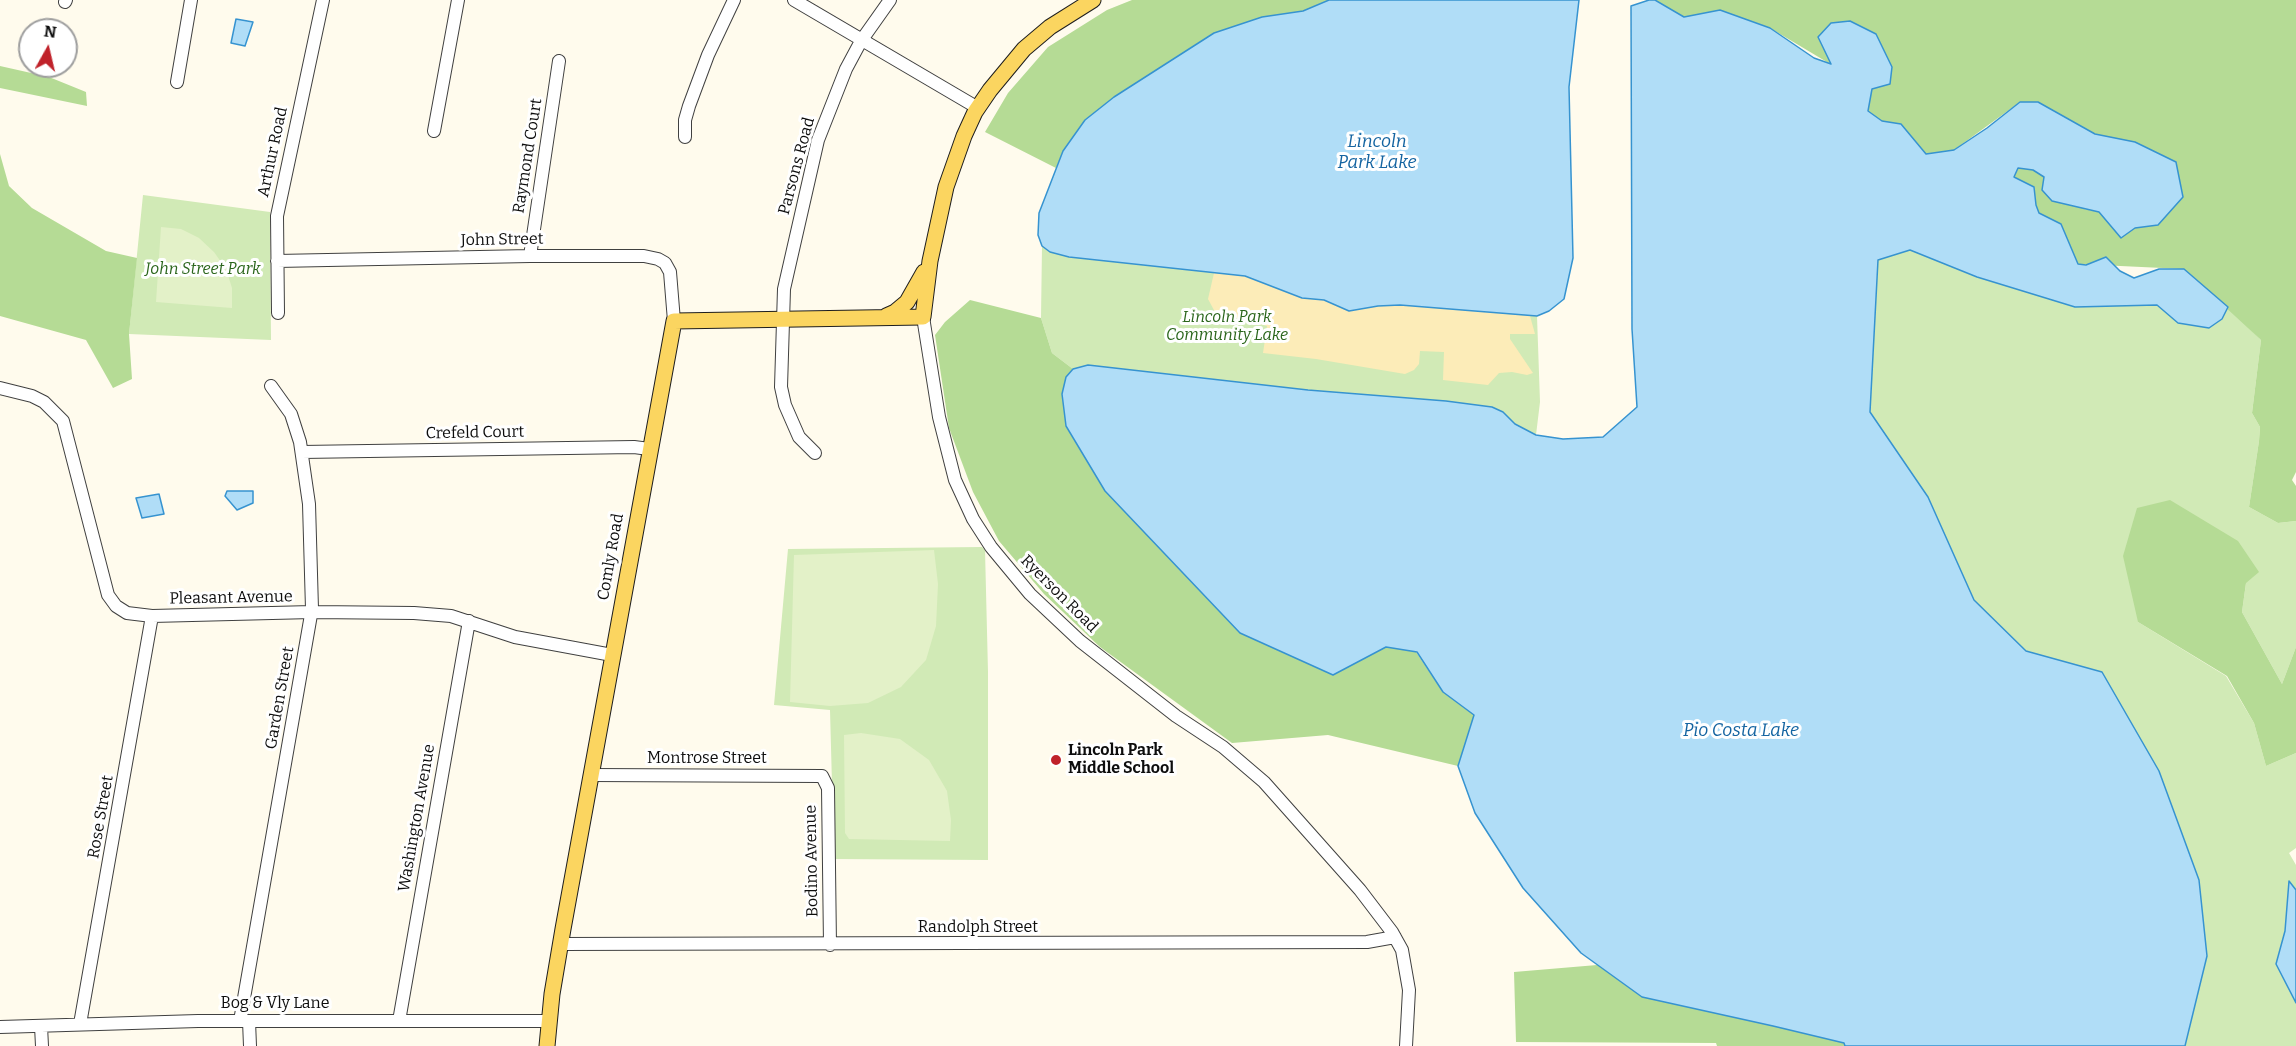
<!DOCTYPE html>
<html>
<head>
<meta charset="utf-8">
<style>
  body { margin:0 }
  #map { position:relative; width:2296px; height:1046px; overflow:hidden; background:#fffbed; font-family:Bitter,serif }
  canvas { display:block }
  .north { position:absolute; left:18px; top:18px; width:60px; height:60px; box-sizing:border-box; background:#fff; border:2px solid #9e9e9e; border-radius:50%; rotate:8deg; font-size:16px; font-weight:700; line-height:24px; text-align:center; color:#0d0d0d }
  .north::after { content:''; display:block; margin:auto; width:21px; height:27px; background:#c0222a; clip-path:polygon(50% 0,100% 100%,50% 72%,0 100%) }
</style>
</head>
<body>
<div id="map">
<canvas width="2296" height="1046"></canvas>
<div class="north">N</div>
</div>
<script>
const c = document.querySelector('canvas').getContext('2d');
c.lineJoin = 'round';
function fillPath(path, color) { c.fillStyle = color; c.fill(path, 'evenodd'); }
const toPath = rows => new Path2D(rows.map(r => 'M' + r).join(''));
function stroke(path, color, width, dash) { c.strokeStyle = color; c.lineWidth = width; c.lineCap = dash ? 'butt' : 'round'; c.setLineDash(dash || []); c.stroke(path); }
function drawText(font, color, halo, rows, align = 'center') {
  c.font = font + ' Bitter,serif'; c.lineWidth = 6; c.setLineDash([]); c.textBaseline = 'middle'; c.strokeStyle = halo; c.fillStyle = color; for (const [text, x, y, turn = 0] of rows) {
    c.save(); c.translate(x, y); c.rotate((+turn || 0) * Math.PI / 180); c.textAlign = isNaN(turn) ? turn : align; if (halo) c.strokeText(text, 0, 0); c.fillText(text, 0, 0); c.restore();
  }
}
const green = toPath([
  [143,195,270,212,271,340,129,334],
  [1042,246,1050,252,1069,257,1245,276,1478,312,1537,316,1540,402,1536,435,1515,424,1503,412,1492,407,1446,401,1308,390,1088,365,1073,369,1052,353,1041,318],
  [1910,250,1977,277,2075,307,2157,305,2178,323,2222,319,2228,307,2261,340,2252,413,2260,427,2259,441,2249,507,2278,523,2296,521,2296,647,2282,684,2242,612,2246,583,2138,622,2226,676,2254,723,2266,766,2296,753,2296,848,2289,853,2296,865,2296,890,2289,882,2285,931,2276,964,2296,1003,2296,1046,2185,1046,2207,956,2199,880,2102,672,2026,651,1974,600,1928,497,1870,412,1878,259],
  [982,547,985,550,988,672,988,860,834,859,830,710,774,705,788,549]
]);
const forest = toPath([
  [1132,0,1329,0,1303,11,1262,17,1214,33,1114,97,1085,120,1063,151,1056,168,985,132,1008,93,1048,47,1107,10],
  [1655,0,2296,0,2296,472,2292,480,2296,486,2296,521,2278,523,2249,507,2259,441,2260,427,2252,413,2261,340,2184,269,2078,264,2061,224,2039,213,2036,205,2034,187,2014,177,2018,168,2033,170,2045,177,2042,190,2084,209,2099,212,2121,238,2135,228,2158,225,2135,142,2095,134,2037,102,2020,102,1954,150,1926,154,1901,125,1882,121,1867,111,1872,89,1770,28,1720,10,1684,17],
  [0,66,49,77,86,92,87,106,0,88],
  [0,154,9,186,32,208,106,251,137,258,129,334,132,379,113,388,86,340,0,316],
  [970,300,1041,318,1052,353,1073,369,1066,377,1066,426,1105,491,1240,633,1333,675,1386,647,1416,652,1443,692,1474,715,1458,766,1328,735,1232,743,1100,647,1044,594,999,541,973,492,949,428,935,335,945,322],
  [2170,500,2238,541,2259,572,2246,583,2242,612,2282,684,2296,647,2296,753,2266,766,2254,723,2227,676,2138,622,2123,556,2137,508],
  [1597,965,1990,1046,1717,1046,1716,1043,1516,1042,1514,972]
]);
const sand = toPath([
  [1214,273,1245,276,1302,297,1324,300,1349,311,1378,306,1400,305,1530,316,1535,334,1510,334,1510,339,1533,373,1527,375,1512,372,1499,373,1488,385,1443,380,1444,352,1420,351,1419,364,1414,370,1405,374,1316,359,1263,353,1267,326,1215,312,1208,299]
]);
const pitch = toPath([
  [161,227,181,229,199,238,214,252,226,269,232,288,232,308,156,302],
  [934,550,938,584,936,626,926,660,901,687,868,703,830,706,790,702,794,555],
  [861,733,900,739,929,760,947,791,951,820,950,841,849,839,845,833,844,735]
]);
const water = toPath([
  [1329,0,1579,0,1569,87,1573,258,1564,299,1549,311,1537,316,1400,305,1378,306,1349,311,1324,300,1302,298,1245,276,1069,257,1050,252,1042,246,1038,235,1039,213,1063,151,1085,120,1114,97,1214,33,1262,17,1303,11,1329,0],
  [1649,0,1655,0,1684,17,1720,10,1770,28,1814,58,1831,64,1818,37,1831,23,1850,21,1876,34,1892,67,1890,84,1872,89,1868,111,1882,121,1901,124,1926,154,1954,150,1987,128,2020,102,2038,102,2095,134,2135,142,2176,162,2183,197,2158,225,2135,228,2121,238,2099,212,2052,201,2042,190,2044,177,2033,170,2018,168,2014,177,2034,187,2036,205,2039,213,2061,224,2078,264,2086,265,2106,257,2120,271,2134,278,2159,269,2184,269,2228,307,2222,319,2209,328,2178,323,2157,305,2075,307,1977,277,1910,250,1878,260,1870,412,1928,497,1974,600,2026,651,2102,672,2159,771,2199,880,2207,956,2185,1046,1845,1046,1844,1043,1773,1026,1642,997,1581,953,1523,888,1475,813,1458,766,1474,715,1443,692,1417,652,1386,647,1333,675,1240,633,1105,491,1066,426,1062,394,1066,377,1073,369,1088,365,1308,390,1446,401,1492,407,1503,412,1515,424,1536,435,1563,439,1603,437,1637,407,1632,329,1631,6,1649,0],
  [236,19,253,22,245,46,231,43,236,19],
  [227,491,253,491,253,503,237,510,225,496,227,491],
  [159,494,164,514,142,518,136,498,159,494],
  [2289,881,2296,890,2296,1003,2276,964,2285,931,2289,881]
]);
const minor = toPath([
  [794,0,978,108],
  [65,2,66,0],
  [177,82,191,0],
  [434,131,458,0],
  [685,137,685,120,689,106,708,55,734,0],
  [530,256,559,61],
  [277,261,530,256,644,256,658,259,665,263,670,272,674,321],
  [278,313,277,216,323,0],
  [923,317,939,417,955,480,973,519,991,547,1030,594,1080,641,1176,716,1223,747,1264,782,1360,890,1392,932,1402,950,1409,990,1406,1046],
  [0,388,32,396,44,402,63,421,108,595,116,606,127,613,152,616,312,612,414,613,451,616,515,637,612,655],
  [302,452,634,447,649,449],
  [815,453,799,437,785,405,781,387,784,289,818,140,846,69,861,41,890,0],
  [590,775,822,776,828,788,830,945],
  [560,944,1367,942,1395,937],
  [240,1021,312,609,309,504,300,442,291,414,271,386],
  [249,1021,250,1046],
  [399,1021,469,621],
  [80,1024,152,616],
  [41,1026,42,1046],
  [0,1027,198,1021,549,1021]
]);
const major = toPath([
  [886,316,895,312,907,302,924,272],
  [547,1046,552,994,563,929,674,321,923,317,930,261,946,187,964,136,975,112,990,90,1024,49,1050,27,1093,0]
]);
const markers = [
  [1056,760,6,"#c0222a"]
];
const streetNames = [
  ["Arthur Road",273,152,-78],
  ["Raymond Court",528,156,-81],
  ["Parsons Road",797,166,-75],
  ["John Street",502,240,-1],
  ["Crefeld Court",475,433,-1],
  ["Comly Road",611,557,-80],
  ["Ryerson Road",1059,594,45],
  ["Pleasant Avenue",231,598,-1],
  ["Garden Street",280,698,-80],
  ["Montrose Street",707,759],
  ["Rose Street",101,817,-80],
  ["Washington Avenue",417,818,-80],
  ["Bodino Avenue",812,861,-91],
  ["Randolph Street",978,928],
  ["Bog & Vly Lane",275,1004]
];
const parkNames = [
  ["John Street Park",203,270],
  ["Lincoln Park",1227,318],
  ["Community Lake",1227,336]
];
const poiNames = [
  ["Lincoln Park",1068,751],
  ["Middle School",1068,769]
];
const waterNames = [
  ["Lincoln",1377,142],
  ["Park Lake",1377,163],
  ["Pio Costa Lake",1741,731]
];
fillPath(green, '#d1eab6');
fillPath(forest, '#b5db95');
fillPath(sand, '#fcecb8');
fillPath(pitch, '#e3f1c8');
fillPath(water, '#b0ddf7');
stroke(water, '#3693d0', 1.5);
stroke(minor, '#404040', 14);
stroke(major, '#1e1e1e', 17);
stroke(minor, '#fff', 12);
stroke(major, '#fbd560', 15);
for (const [x, y, r, color] of markers) { const dot = new Path2D(); dot.arc(x, y, r, 0, 2 * Math.PI); c.fillStyle = color; c.fill(dot); stroke(dot, '#fff', 2); }
drawText('16px', '#0d0d0d', '#fff', streetNames);
drawText('italic 16px', '#2b661c', '#fff', parkNames);
drawText('bold 16px', '#0d0d0d', '#fff', poiNames, 'left');
drawText('italic 18px', '#1464a1', '#fff', waterNames);
</script>
</body>
</html>
